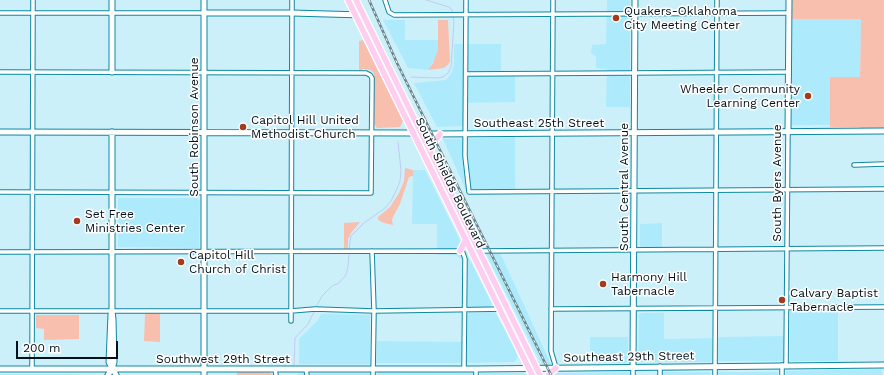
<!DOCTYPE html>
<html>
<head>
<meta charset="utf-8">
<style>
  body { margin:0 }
  #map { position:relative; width:884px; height:375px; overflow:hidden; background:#ccf0fa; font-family:"Work Sans",sans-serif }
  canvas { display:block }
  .scale { position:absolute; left:16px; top:341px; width:102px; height:18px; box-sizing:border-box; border:2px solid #001117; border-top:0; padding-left:5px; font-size:12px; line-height:14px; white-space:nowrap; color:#001117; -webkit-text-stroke:3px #fff; paint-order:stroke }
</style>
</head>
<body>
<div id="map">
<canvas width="884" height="375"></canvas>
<div class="scale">200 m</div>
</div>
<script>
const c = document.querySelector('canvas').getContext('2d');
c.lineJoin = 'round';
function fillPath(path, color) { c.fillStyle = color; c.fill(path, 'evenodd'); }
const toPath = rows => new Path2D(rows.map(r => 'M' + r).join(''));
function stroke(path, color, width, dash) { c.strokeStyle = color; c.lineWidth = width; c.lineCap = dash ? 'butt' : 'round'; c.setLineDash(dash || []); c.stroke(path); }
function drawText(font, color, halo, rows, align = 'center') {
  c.font = font + ' "Work Sans",sans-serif'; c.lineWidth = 3; c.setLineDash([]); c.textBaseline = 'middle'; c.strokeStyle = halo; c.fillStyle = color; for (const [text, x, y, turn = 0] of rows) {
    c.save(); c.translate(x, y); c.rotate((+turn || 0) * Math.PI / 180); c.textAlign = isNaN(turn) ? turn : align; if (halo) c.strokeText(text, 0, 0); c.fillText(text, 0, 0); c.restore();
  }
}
const built = toPath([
  [607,0,630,0,630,107,606,107,607,69,596,68,596,57,591,53,592,45,606,44],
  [861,18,860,77,830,77,830,125,792,125,792,19],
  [383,20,405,20,405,40,438,40,438,50,436,57,428,70,408,68],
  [454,44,501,44,501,76,515,76,515,102,463,103,463,126,437,127,414,83,446,80,451,74,454,65],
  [515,137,515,189,466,190,443,139],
  [413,170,425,170,492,304,490,307,462,307,462,259,455,255,437,255,437,224,412,224],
  [118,198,197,198,200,201,199,248,118,247],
  [662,223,662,247,640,247,640,224],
  [486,254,500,254,502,257,550,362,557,373,632,372,632,375,547,375],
  [790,311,838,311,838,361,790,361],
  [495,312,515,349,517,355,517,359,514,362,466,363,467,313],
  [643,313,664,313,664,339,712,338,712,359,710,362,640,362,638,360,639,314],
  [321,314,370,315,370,364,299,364,299,339,318,320],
  [784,336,784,361,718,361,718,337],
  [590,337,628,337,628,361,626,363,590,362],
  [377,341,461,342,461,363,376,363],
  [882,369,882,375,786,375,786,371],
  [379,372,474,373,474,375,376,375],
  [662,372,710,372,710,375,662,375],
  [718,372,778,372,778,375,718,375],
  [298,373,370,373,370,375,298,375],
  [480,373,524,373,525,375,480,375],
  [0,374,64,374,104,375,0,375]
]);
const green = toPath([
  [792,0,884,0,884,129,862,129,859,127,830,127,830,77,860,77,861,19,792,19],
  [438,20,448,20,450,61,448,65,444,68,428,70,433,63,438,50],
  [363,40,403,121,400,127,377,128,374,124,374,75,373,72,370,70,363,69,359,71,359,41],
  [405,168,413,170,413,176,409,177,400,204,394,215,392,220,393,225,384,223,378,220,378,217,390,207,399,193,404,181],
  [360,222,351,233,348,239,348,249,344,249,344,223],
  [145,313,160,313,160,342,144,341],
  [36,315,79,315,79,339,44,340,44,329,36,328],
  [237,372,269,372,273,375,237,375]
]);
const stream = toPath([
  [411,77,437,78,443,77,448,73,451,67,454,21,452,10,449,7,426,0],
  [316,307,322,296,332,286,339,283,346,275,348,266,350,241,351,236,364,223,385,208,391,201,397,189,400,181,401,170,398,142],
  [294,366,295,338,308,324,315,310]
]);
const street = toPath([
  [385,0,389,12,394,15,789,13],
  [466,0,465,156,469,192,884,189],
  [553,0,551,351,556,368],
  [0,13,204,13],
  [0,72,366,73,370,75,372,78,372,86,371,193,0,192],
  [466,74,788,72],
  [854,165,884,164],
  [372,251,374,311,373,375],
  [479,251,884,248],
  [0,252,460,251,463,253,465,259,464,369],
  [551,309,884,307],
  [0,311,291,311,315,309,374,311,507,309],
  [291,321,292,0],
  [782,365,782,375],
  [786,365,788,131],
  [633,366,633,375],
  [32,369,33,0],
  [275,369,276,375],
  [306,369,307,375],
  [476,375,476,369],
  [660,375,660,366],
  [715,375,717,0]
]);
const secondary = toPath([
  [112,0,112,72],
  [204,13,292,13,363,15],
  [788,131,789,0],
  [0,132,413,133,432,134,884,131],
  [111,314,109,362,116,375],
  [633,366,635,0],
  [0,369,476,369,884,365],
  [108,375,112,369,114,362,113,319,112,311,112,132],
  [204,375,204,0]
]);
const primary = toPath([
  [348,0,532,375],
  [356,0,540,375],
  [430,152,434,143,440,134],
  [460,251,466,239],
  [548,375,556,368]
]);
const rail = toPath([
  [369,0,397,63,551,375]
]);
const markers = [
  [616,18,4,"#a33b1c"],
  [808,96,4,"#a33b1c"],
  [243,127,4,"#a33b1c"],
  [77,221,4,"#a33b1c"],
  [181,262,4,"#a33b1c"],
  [603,284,4,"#a33b1c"],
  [782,300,4,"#a33b1c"]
];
const poiNames = [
  ["Quakers-Oklahoma",624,11],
  ["City Meeting Center",624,25],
  ["Wheeler Community",800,89,"right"],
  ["Learning Center",800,103,"right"],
  ["Capitol Hill United",251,120],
  ["Methodist Church",251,134],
  ["Set Free",85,214],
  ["Ministries Center",85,228],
  ["Capitol Hill",189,255],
  ["Church of Christ",189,269],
  ["Harmony Hill",611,277],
  ["Tabernacle",611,291],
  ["Calvary Baptist",790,293],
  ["Tabernacle",790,307]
];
const streetNames = [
  ["Southeast 25th Street",539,123],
  ["South Robinson Avenue",194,127,-90],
  ["South Shields Boulevard",450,183,64],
  ["South Byers Avenue",777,183,-90],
  ["South Central Avenue",624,187,-90],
  ["Southeast 29th Street",629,357,-1],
  ["Southwest 29th Street",223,359]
];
fillPath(built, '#adebfc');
fillPath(green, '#f8bfaf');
stroke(stream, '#c2caf3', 1);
stroke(street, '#0e88a0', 5.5);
stroke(secondary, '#0e88a0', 7);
stroke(primary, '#fff', 8);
stroke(street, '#fff', 3.5);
stroke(secondary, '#fff', 5);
stroke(primary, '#fecef1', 5.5);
stroke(rail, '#68838b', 2.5);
stroke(rail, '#fff', 1, [3]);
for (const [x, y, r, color] of markers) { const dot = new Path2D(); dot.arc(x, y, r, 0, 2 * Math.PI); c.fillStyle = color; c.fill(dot); stroke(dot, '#fff', 1.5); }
drawText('12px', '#001117', '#fff', poiNames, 'left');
drawText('12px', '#001117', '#fff', streetNames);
</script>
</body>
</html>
